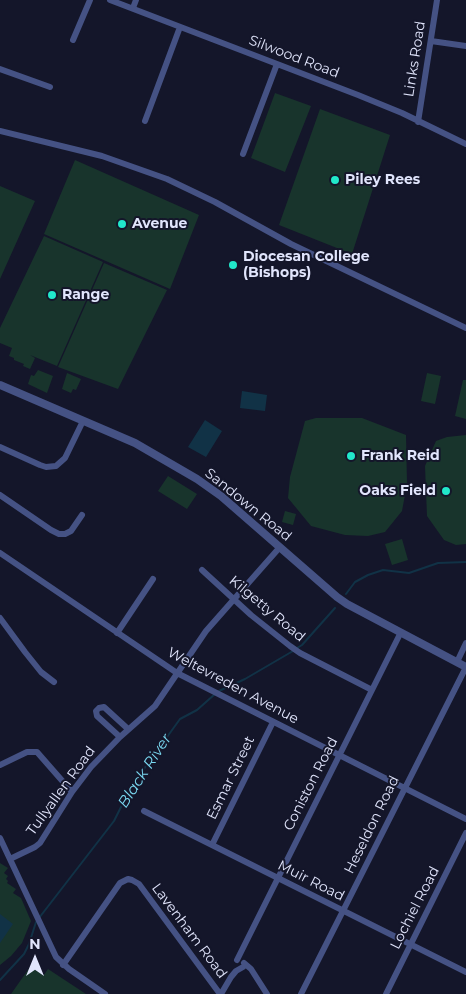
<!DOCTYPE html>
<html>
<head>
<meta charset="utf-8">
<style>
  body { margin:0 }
  #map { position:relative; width:466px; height:994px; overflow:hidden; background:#14162a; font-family:Montserrat,sans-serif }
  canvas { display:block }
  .north { position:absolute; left:10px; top:934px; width:50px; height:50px; -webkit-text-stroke:4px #14162a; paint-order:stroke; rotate:0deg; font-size:14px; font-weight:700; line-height:20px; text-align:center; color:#e1e5fc }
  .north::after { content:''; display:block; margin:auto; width:18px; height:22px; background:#e1e5fc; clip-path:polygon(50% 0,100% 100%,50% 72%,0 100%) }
</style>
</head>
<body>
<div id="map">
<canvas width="466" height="994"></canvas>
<div class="north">N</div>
</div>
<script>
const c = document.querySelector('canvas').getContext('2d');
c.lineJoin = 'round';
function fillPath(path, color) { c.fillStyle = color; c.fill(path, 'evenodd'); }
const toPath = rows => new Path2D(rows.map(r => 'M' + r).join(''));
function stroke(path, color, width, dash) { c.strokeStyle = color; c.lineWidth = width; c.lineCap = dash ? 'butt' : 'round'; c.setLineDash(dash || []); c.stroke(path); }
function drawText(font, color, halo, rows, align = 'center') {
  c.font = font + ' Montserrat,sans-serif'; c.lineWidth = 4; c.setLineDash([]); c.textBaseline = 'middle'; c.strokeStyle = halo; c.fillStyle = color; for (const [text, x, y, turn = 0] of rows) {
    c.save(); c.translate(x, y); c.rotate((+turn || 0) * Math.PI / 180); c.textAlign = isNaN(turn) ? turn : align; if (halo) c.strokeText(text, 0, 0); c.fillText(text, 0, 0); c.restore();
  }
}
const green = toPath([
  [275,93,311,106,285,172,251,158],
  [320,109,390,135,352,254,279,225],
  [75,160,199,215,170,289,44,234],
  [0,186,35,201,0,279],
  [44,236,103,262,57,366,30,355,35,358,30,369,23,366,24,364,14,360,14,358,9,356,12,348,0,343,0,328],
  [104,263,167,290,118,389,58,367],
  [38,370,53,376,47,393,28,384,31,375,34,376],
  [67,373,81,379,76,390,73,389,71,393,62,389],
  [427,373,441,376,435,404,421,401],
  [463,380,466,380,466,419,455,416],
  [316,418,362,418,406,435,407,484,402,511,385,532,368,536,345,535,311,526,288,498,290,477,305,421],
  [466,435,466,544,456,545,444,540,427,516,425,466,436,441,447,437],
  [168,476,197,494,187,509,158,491],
  [285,511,296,514,293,525,282,522],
  [402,539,408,560,392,565,385,544],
  [0,863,8,868,4,873,8,876,6,879,8,881,7,883,16,889,13,893,21,898,31,921,22,943,11,956,0,965],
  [30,967,44,975,48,969,86,994,11,994]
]);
const water = toPath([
  [242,391,267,395,265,411,240,408],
  [205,420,222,431,206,457,188,447],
  [0,914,13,924,0,943]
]);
const stream = toPath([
  [346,594,355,582,368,575,383,570,409,573,438,563,466,562],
  [297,648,302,645,335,608],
  [219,691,245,679,293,651],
  [39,918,114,821,131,787,180,719,197,710,215,694],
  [0,980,24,954,29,944,36,922]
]);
const minor = toPath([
  [110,0,358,95,402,113,466,144],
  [133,8,136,0],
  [73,40,90,0],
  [431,41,466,46],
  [0,69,50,87],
  [145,121,180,27],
  [418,122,437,0],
  [0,131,102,156,167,179,215,202,291,244,466,328],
  [243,154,277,64],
  [0,447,40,465,46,467,56,466,65,458,83,421],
  [0,495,51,530,59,534,65,534,71,531,82,515],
  [0,553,177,673,466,819],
  [202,570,251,615,290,646,300,653,372,690],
  [0,618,25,652,41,672,54,682],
  [117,633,153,579],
  [457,662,466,643],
  [120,737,97,716,96,711,99,708,104,707,128,729],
  [0,765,27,752,37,752,72,792],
  [144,811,466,972],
  [0,838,56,957,69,969,105,994],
  [212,845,273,722],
  [10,859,35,847,40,843,72,792,91,767,120,737,155,706,206,631,280,547],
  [237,960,401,632],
  [244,963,251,969,267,994],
  [63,965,120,883,128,879,132,880,139,884,220,994],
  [221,994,231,977,236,971,243,967],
  [301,994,466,667],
  [386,994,466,833]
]);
const tertiary = toPath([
  [0,385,135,443,197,479,221,496,337,597,347,604,466,667]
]);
const markers = [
  [335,180,5,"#21e8ca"],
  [122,224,5,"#21e8ca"],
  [233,265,5,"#21e8ca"],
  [52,295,5,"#21e8ca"],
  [351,456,5,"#21e8ca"],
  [446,491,5,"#21e8ca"]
];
const streetNames = [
  ["Silwood Road",294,57,21],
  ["Links Road",415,59,-81],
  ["Sandown Road",248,505,39],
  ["Kilgetty Road",267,609,40],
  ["Weltevreden Avenue",233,686,28],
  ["Esmar Street",231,778,-64],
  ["Coniston Road",311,784,-63],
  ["Tullyallen Road",61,791,-54],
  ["Heseldon Road",372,825,-64],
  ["Muir Road",311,881,27],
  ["Lochiel Road",415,908,-63],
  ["Lavenham Road",189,931,53]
];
const poiNames = [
  ["Piley Rees",345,180],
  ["Avenue",132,224],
  ["Diocesan College",243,257],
  ["(Bishops)",243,273],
  ["Range",62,295],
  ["Frank Reid",361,456],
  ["Oaks Field",436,491,"right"]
];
const waterNames = [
  ["Black River",145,771,-57]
];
fillPath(green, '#18342c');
fillPath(water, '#113246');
stroke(stream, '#113246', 2);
stroke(minor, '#455284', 6);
stroke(tertiary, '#455284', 8);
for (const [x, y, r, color] of markers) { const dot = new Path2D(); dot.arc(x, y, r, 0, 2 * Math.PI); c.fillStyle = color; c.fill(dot); stroke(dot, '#14162a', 2); }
drawText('14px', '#e1e5fc', '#14162a', streetNames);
drawText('bold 14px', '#e1e5fc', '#14162a', poiNames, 'left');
drawText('italic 15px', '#7ad8f1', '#14162a', waterNames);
</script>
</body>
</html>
